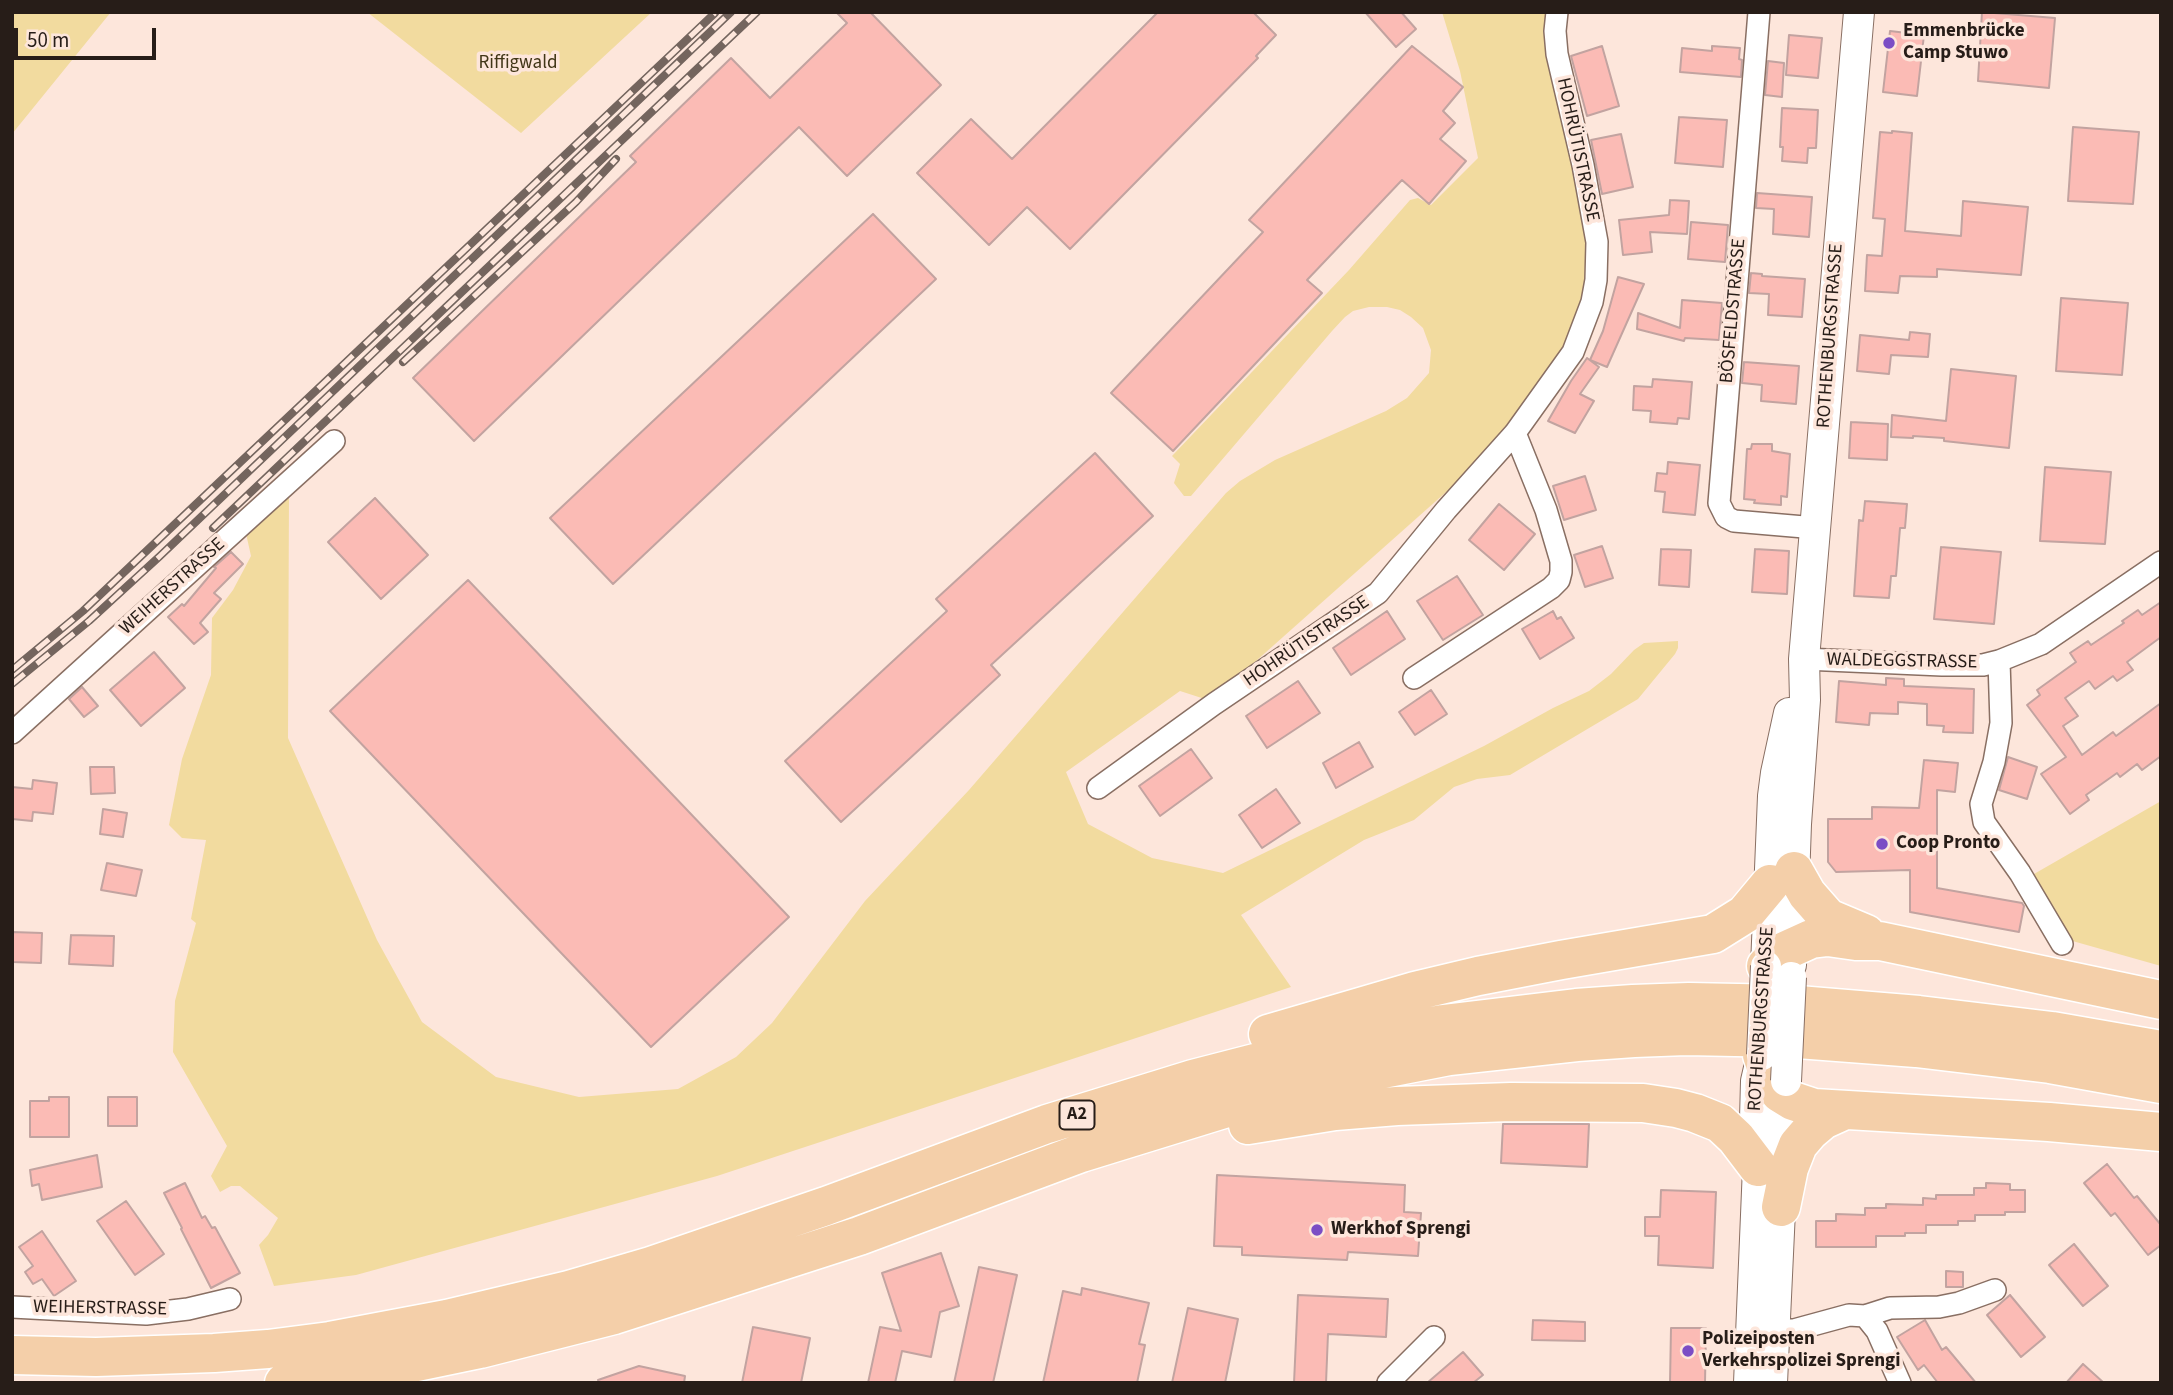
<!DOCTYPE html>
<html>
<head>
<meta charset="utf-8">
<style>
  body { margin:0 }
  #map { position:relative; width:2173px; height:1395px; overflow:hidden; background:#fde6db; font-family:"Source Sans 3",sans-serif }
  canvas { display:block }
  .frame { position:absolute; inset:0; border:14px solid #271d18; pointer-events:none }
  .scale { position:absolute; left:14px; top:28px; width:142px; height:32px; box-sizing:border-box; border:4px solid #271d18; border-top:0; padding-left:9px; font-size:21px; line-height:24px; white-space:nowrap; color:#271d18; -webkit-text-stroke:5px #fde6db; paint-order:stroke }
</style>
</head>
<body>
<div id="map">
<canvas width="2173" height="1395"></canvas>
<div class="frame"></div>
<div class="scale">50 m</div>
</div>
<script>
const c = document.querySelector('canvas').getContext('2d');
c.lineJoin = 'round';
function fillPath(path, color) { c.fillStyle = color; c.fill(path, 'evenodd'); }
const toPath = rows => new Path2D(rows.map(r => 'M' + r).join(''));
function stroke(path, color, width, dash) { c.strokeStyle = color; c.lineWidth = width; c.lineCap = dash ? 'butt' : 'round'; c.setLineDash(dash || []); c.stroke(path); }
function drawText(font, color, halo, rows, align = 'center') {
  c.font = font + ' "Source Sans 3",sans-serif'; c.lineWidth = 7; c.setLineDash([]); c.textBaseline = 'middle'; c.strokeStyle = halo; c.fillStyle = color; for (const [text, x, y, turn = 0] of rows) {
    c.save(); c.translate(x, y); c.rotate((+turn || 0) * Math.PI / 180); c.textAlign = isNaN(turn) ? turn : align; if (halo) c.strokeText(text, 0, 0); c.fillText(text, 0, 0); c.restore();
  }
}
const green = toPath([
  [12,12,111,12,12,134],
  [367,12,652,12,521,133],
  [1442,12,1550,12,1590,255,1583,308,1567,344,1499,445,1211,701,1180,691,1066,772,1088,824,1152,858,1223,873,1484,746,1553,708,1589,691,1611,674,1634,650,1644,643,1678,641,1678,648,1675,654,1638,699,1510,775,1477,779,1454,787,1414,820,1364,840,1241,915,1291,987,717,1176,356,1275,274,1286,259,1245,268,1235,278,1218,240,1186,231,1186,220,1192,211,1176,227,1146,173,1052,175,1001,196,923,191,919,206,840,182,838,169,825,182,759,211,675,212,618,233,590,251,556,245,529,289,492,288,738,377,940,422,1022,496,1077,579,1097,678,1089,736,1057,772,1023,865,901,969,790,1226,493,1240,481,1275,460,1386,411,1407,398,1429,373,1431,350,1423,328,1411,317,1400,310,1387,307,1369,307,1353,311,1345,317,1332,331,1191,496,1184,496,1174,483,1180,464,1172,456,1349,270,1410,200,1418,198,1431,205,1478,158,1460,71],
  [2161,801,2161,966,2069,940,2034,874]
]);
const building = toPath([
  [836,12,870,12,941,85,847,176,799,127,474,441,413,378,636,162,630,156,731,58,770,98,847,23,836,12],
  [1158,12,1253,12,1276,35,1256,56,1258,58,1070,249,1027,207,989,245,917,173,971,119,1012,159,1158,12],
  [1365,12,1401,12,1416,29,1396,47,1365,12],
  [1982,12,2055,18,2049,88,1978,81,1982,12],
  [1890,31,1924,35,1917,96,1883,92,1890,31],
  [1789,35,1822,38,1818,78,1786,75,1789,35],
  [1412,46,1463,87,1443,111,1455,123,1440,139,1466,161,1429,204,1402,180,1307,280,1322,293,1173,451,1111,393,1263,232,1249,220,1412,46],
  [1602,46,1619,106,1587,116,1571,56,1602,46],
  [1712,46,1740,48,1739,59,1742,60,1741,77,1680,72,1682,48,1712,51,1712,46],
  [1768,61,1784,63,1782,97,1765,95,1768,61],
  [1782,108,1818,110,1816,148,1808,148,1807,163,1782,161,1783,147,1780,147,1782,108],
  [1679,117,1727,120,1723,167,1675,163,1679,117],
  [2073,127,2139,132,2133,204,2068,201,2073,127],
  [1892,131,1912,133,1905,231,1961,236,1963,201,2028,207,2021,275,1937,269,1937,277,1900,276,1898,293,1865,291,1867,255,1882,256,1885,219,1873,218,1880,132,1892,133,1892,131],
  [1621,134,1633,187,1602,194,1591,140,1621,134],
  [1757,193,1812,197,1809,237,1773,234,1774,209,1756,208,1757,193],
  [1670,200,1689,201,1687,234,1650,232,1652,252,1623,255,1619,220,1669,215,1670,200],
  [873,214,936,279,613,584,550,518,873,214],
  [1691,222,1728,225,1725,262,1688,259,1691,222],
  [1751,273,1762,274,1762,276,1805,279,1802,317,1768,315,1769,294,1749,293,1751,273],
  [1618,277,1644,284,1607,367,1590,360,1603,331,1618,277],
  [2061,298,2128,303,2122,375,2056,371,2061,298],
  [1682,300,1722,303,1719,340,1685,338,1684,341,1637,329,1638,313,1680,328,1682,300],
  [1910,332,1930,334,1928,357,1891,355,1889,374,1857,371,1860,335,1909,340,1910,332],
  [1587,358,1599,367,1580,394,1594,401,1575,433,1548,421,1571,381,1587,358],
  [1744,362,1799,366,1796,404,1761,401,1762,385,1742,383,1744,362],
  [1951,369,2016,376,2009,448,1944,441,1944,438,1913,436,1913,438,1891,437,1892,415,1946,421,1951,369],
  [1653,379,1692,382,1689,419,1678,418,1677,424,1650,422,1651,411,1633,410,1634,386,1652,387,1653,379],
  [1851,422,1888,424,1887,460,1849,458,1851,422],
  [1752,444,1772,444,1772,451,1790,454,1787,497,1781,496,1781,505,1754,503,1755,500,1744,499,1747,449,1751,449,1752,444],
  [1095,453,1153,516,991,665,1000,675,841,822,785,761,947,611,936,599,1095,453],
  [1668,462,1700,465,1695,515,1663,512,1665,492,1655,491,1657,473,1667,474,1668,462],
  [2045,467,2111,472,2105,544,2040,541,2045,467],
  [1585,476,1596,510,1564,520,1553,486,1585,476],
  [375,498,428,555,381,599,328,542,375,498],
  [1865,501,1907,504,1905,528,1900,528,1896,576,1891,576,1889,598,1854,596,1859,520,1863,521,1865,501],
  [1499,504,1535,534,1504,570,1469,540,1499,504],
  [1602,546,1613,578,1585,587,1574,555,1602,546],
  [1941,547,2001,552,1994,624,1934,619,1941,547],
  [1661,549,1691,550,1689,587,1659,585,1661,549],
  [1755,549,1789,551,1787,594,1752,592,1755,549],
  [231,552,243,564,214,593,221,599,200,623,208,632,194,644,168,617,182,604,184,606,216,568,214,567,231,552],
  [1457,576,1483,615,1443,640,1417,601,1457,576],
  [468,580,789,917,651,1047,330,711,468,580],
  [2161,602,2161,637,2127,662,2133,670,2117,681,2113,676,2095,689,2089,681,2065,698,2078,716,2063,726,2082,755,2113,732,2116,736,2161,703,2161,756,2142,770,2137,764,2120,777,2117,773,2086,795,2089,800,2070,814,2041,774,2066,757,2027,705,2040,695,2037,690,2076,662,2070,653,2088,641,2091,645,2124,623,2122,621,2138,610,2142,615,2161,602],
  [1387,611,1405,639,1351,675,1333,648,1387,611],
  [1553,611,1557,619,1561,617,1574,638,1540,659,1522,629,1553,611],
  [154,652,185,688,141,726,110,690,154,652],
  [1886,678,1904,679,1904,686,1974,689,1973,733,1943,732,1944,726,1927,725,1927,704,1898,702,1898,714,1870,713,1869,725,1836,722,1839,681,1886,685,1886,678],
  [1298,681,1320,713,1267,748,1246,716,1298,681],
  [82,687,98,706,84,717,69,699,82,687],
  [1431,690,1447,714,1415,735,1399,712,1431,690],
  [1359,742,1373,767,1336,788,1323,763,1359,742],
  [1191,749,1212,778,1160,816,1139,786,1191,749],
  [2008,757,2037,767,2027,799,1999,790,2008,757],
  [1924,760,1958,763,1955,792,1937,790,1937,888,2022,903,2024,906,2019,932,1910,912,1910,870,1836,872,1828,862,1828,819,1872,819,1872,807,1919,808,1924,760],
  [90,767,114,767,115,793,91,794,90,767],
  [33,780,57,783,53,814,33,812,32,821,12,819,12,787,32,789,33,780],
  [1276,789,1300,823,1262,848,1239,815,1276,789],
  [103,809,127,813,123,837,100,834,103,809],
  [107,863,142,870,136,896,101,890,107,863],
  [12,932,42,933,41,963,12,962,12,932],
  [71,935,114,936,113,966,69,964,71,935],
  [49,1097,69,1097,69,1137,30,1137,30,1101,49,1101,49,1097],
  [108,1097,137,1097,137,1126,108,1126,108,1097],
  [1503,1124,1589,1124,1587,1167,1501,1163,1503,1124],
  [97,1155,102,1187,42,1200,39,1184,32,1186,30,1170,97,1155],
  [2107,1164,2134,1198,2137,1196,2161,1225,2161,1245,2148,1255,2115,1213,2111,1216,2084,1183,2107,1164],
  [1217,1175,1405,1185,1404,1212,1421,1213,1418,1256,1348,1252,1347,1260,1242,1255,1242,1247,1214,1246,1217,1175],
  [185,1183,202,1218,205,1216,212,1228,215,1227,240,1273,211,1288,181,1229,182,1228,164,1193,185,1183],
  [1986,1183,2010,1184,2010,1190,2025,1190,2025,1212,2005,1212,2005,1215,1975,1215,1975,1221,1958,1221,1958,1225,1926,1225,1926,1233,1905,1233,1905,1236,1876,1236,1876,1247,1816,1247,1816,1221,1836,1221,1836,1214,1865,1215,1865,1208,1886,1208,1886,1204,1923,1205,1923,1198,1936,1199,1936,1195,1974,1195,1974,1188,1986,1188,1986,1183],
  [1661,1190,1716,1192,1713,1268,1658,1265,1659,1236,1645,1236,1645,1217,1660,1217,1661,1190],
  [126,1201,164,1254,135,1275,97,1221,126,1201],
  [42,1231,76,1281,54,1296,42,1279,33,1284,25,1272,33,1266,19,1247,42,1231],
  [2074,1244,2108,1286,2083,1306,2049,1265,2074,1244],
  [941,1253,959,1306,940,1312,931,1357,902,1351,895,1383,868,1383,880,1327,901,1331,882,1273,941,1253],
  [979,1267,1017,1275,993,1383,954,1383,979,1267],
  [1946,1271,1963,1272,1963,1287,1946,1287,1946,1271],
  [1082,1288,1149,1303,1139,1344,1145,1345,1137,1383,1043,1383,1063,1291,1081,1295,1082,1288],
  [1298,1295,1388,1299,1386,1337,1328,1334,1326,1383,1294,1383,1298,1295],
  [2010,1295,2045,1337,2021,1357,1987,1315,2010,1295],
  [1188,1308,1238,1319,1225,1383,1172,1383,1188,1308],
  [1533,1320,1585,1322,1585,1341,1532,1340,1533,1320],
  [1925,1320,1942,1350,1946,1347,1976,1383,1938,1383,1924,1365,1918,1370,1897,1337,1925,1320],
  [753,1327,810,1338,801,1383,742,1383,753,1327],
  [1671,1328,1706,1328,1705,1383,1670,1383,1671,1328],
  [1463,1352,1483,1375,1473,1383,1427,1383,1463,1352],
  [2083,1364,2104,1383,2066,1383,2083,1364],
  [639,1366,685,1376,684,1383,599,1383,598,1380,639,1366]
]);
const street = toPath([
  [1759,12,1719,503,1726,517,1734,521,1816,528],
  [1804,659,1942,665,1983,665,1999,661,2041,644,2161,562],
  [1999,661,2001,723,1994,762,1981,804,1984,822,2020,873,2062,944],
  [1414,678,1551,588,1559,580,1561,572,1561,561,1546,510,1515,433],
  [12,733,334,441],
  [1098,788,1214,704,1378,593,1446,510,1515,433,1573,352,1592,302,1596,280,1597,242,1583,165,1557,54,1555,31,1557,12],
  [12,1307,146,1314,188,1309,230,1299],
  [1865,1316,1877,1331,1900,1383],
  [1762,1330,1794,1330,1849,1315,1865,1316,1890,1308,1939,1307,1959,1303,1995,1290],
  [1388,1383,1434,1337]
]);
const secondary = toPath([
  [1791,965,1796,824,1805,700,1804,659,1859,12],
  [1766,966,1773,796,1776,773,1789,713],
  [1749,1383,1758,1167,1755,1119,1756,1081,1762,1055],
  [1772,1383,1786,1081]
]);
const highway = toPath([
  [1794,871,1807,894,1828,918,1866,934],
  [1766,966,1778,954,1811,939,1828,937,1856,941,1880,941,2161,1000],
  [1268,1034,1415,991,1478,976,1561,960,1713,934,1745,914,1770,884],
  [1762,1055,1771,1081,1780,1093,1793,1101,1814,1108,2049,1122,2161,1132],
  [1248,1125,1335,1111,1397,1106,1511,1102,1643,1103,1676,1108,1695,1113,1720,1123,1736,1138,1758,1167],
  [1781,1207,1789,1168,1798,1145,1810,1131,1823,1120,1845,1110],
  [12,1355,96,1357,214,1353,268,1349,330,1341,447,1319,569,1290,651,1266,826,1206,1047,1124,1193,1079,1321,1046,1443,1024,1576,1008,1633,1004,1689,1002,1786,1004,1919,1015,2052,1031,2161,1050],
  [284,1383,369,1372,480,1349,614,1315,859,1236,1081,1153,1230,1107,1312,1085,1362,1073,1449,1056,1577,1042,1634,1038,1686,1036,1785,1038,1916,1048,2050,1064,2161,1084]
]);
const rail = toPath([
  [403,362,576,202,616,159],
  [213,528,757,12],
  [12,670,83,611,715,13],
  [12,684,89,621,160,556,731,12]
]);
const secondaryBridge = toPath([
  [1762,1055,1766,966],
  [1786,1081,1791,977]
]);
const markers = [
  [1889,43,7,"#7b4dc5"],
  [1882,844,7,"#7b4dc5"],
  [1317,1230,7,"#7b4dc5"],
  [1688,1351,7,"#7b4dc5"]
];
const shields = [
  [1077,1115,35]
];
const shieldNames = [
  ["A2",1077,1115]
];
const poiNames = [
  ["Emmenbrücke",1903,32],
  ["Camp Stuwo",1903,54],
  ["Coop Pronto",1896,844],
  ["Werkhof Sprengi",1331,1230],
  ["Polizeiposten",1702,1340],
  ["Verkehrspolizei Sprengi",1702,1362]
];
const parkNames = [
  ["Riffigwald",518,64]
];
const streetNames = [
  ["HOHRÜTISTRASSE",1577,150,78],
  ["BÖSFELDSTRASSE",1734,311,-85],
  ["ROTHENBURGSTRASSE",1831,336,-86],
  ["WEIHERSTRASSE",173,587,-42],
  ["HOHRÜTISTRASSE",1307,642,-34],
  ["WALDEGGSTRASSE",1902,662,1],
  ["ROTHENBURGSTRASSE",1762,1019,-86],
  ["WEIHERSTRASSE",100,1309,1]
];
fillPath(green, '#f2db9f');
fillPath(building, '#fbbbb5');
stroke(building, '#c2a3a0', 2);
stroke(street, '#896f63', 24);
stroke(secondary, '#896f63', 32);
stroke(highway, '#fff', 41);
stroke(street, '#fff', 21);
stroke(secondary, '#fff', 30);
stroke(highway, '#f4cfa9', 38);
stroke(rail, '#74655e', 8);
stroke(rail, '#fde6db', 5, [16]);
stroke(secondaryBridge, '#896f63', 32, []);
stroke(secondaryBridge, '#fff', 30);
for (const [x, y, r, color] of markers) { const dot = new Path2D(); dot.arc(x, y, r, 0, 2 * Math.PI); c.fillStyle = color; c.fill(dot); stroke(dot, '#fde6db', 2.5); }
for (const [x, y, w] of shields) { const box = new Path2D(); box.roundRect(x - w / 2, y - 14.5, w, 29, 5); c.fillStyle = '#fde6db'; c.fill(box); stroke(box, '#271d18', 2); }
drawText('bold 18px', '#271d18', null, shieldNames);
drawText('bold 19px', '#271d18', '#fde6db', poiNames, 'left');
drawText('19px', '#413617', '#fde6db', parkNames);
drawText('19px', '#271d18', '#fde6db', streetNames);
</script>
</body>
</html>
